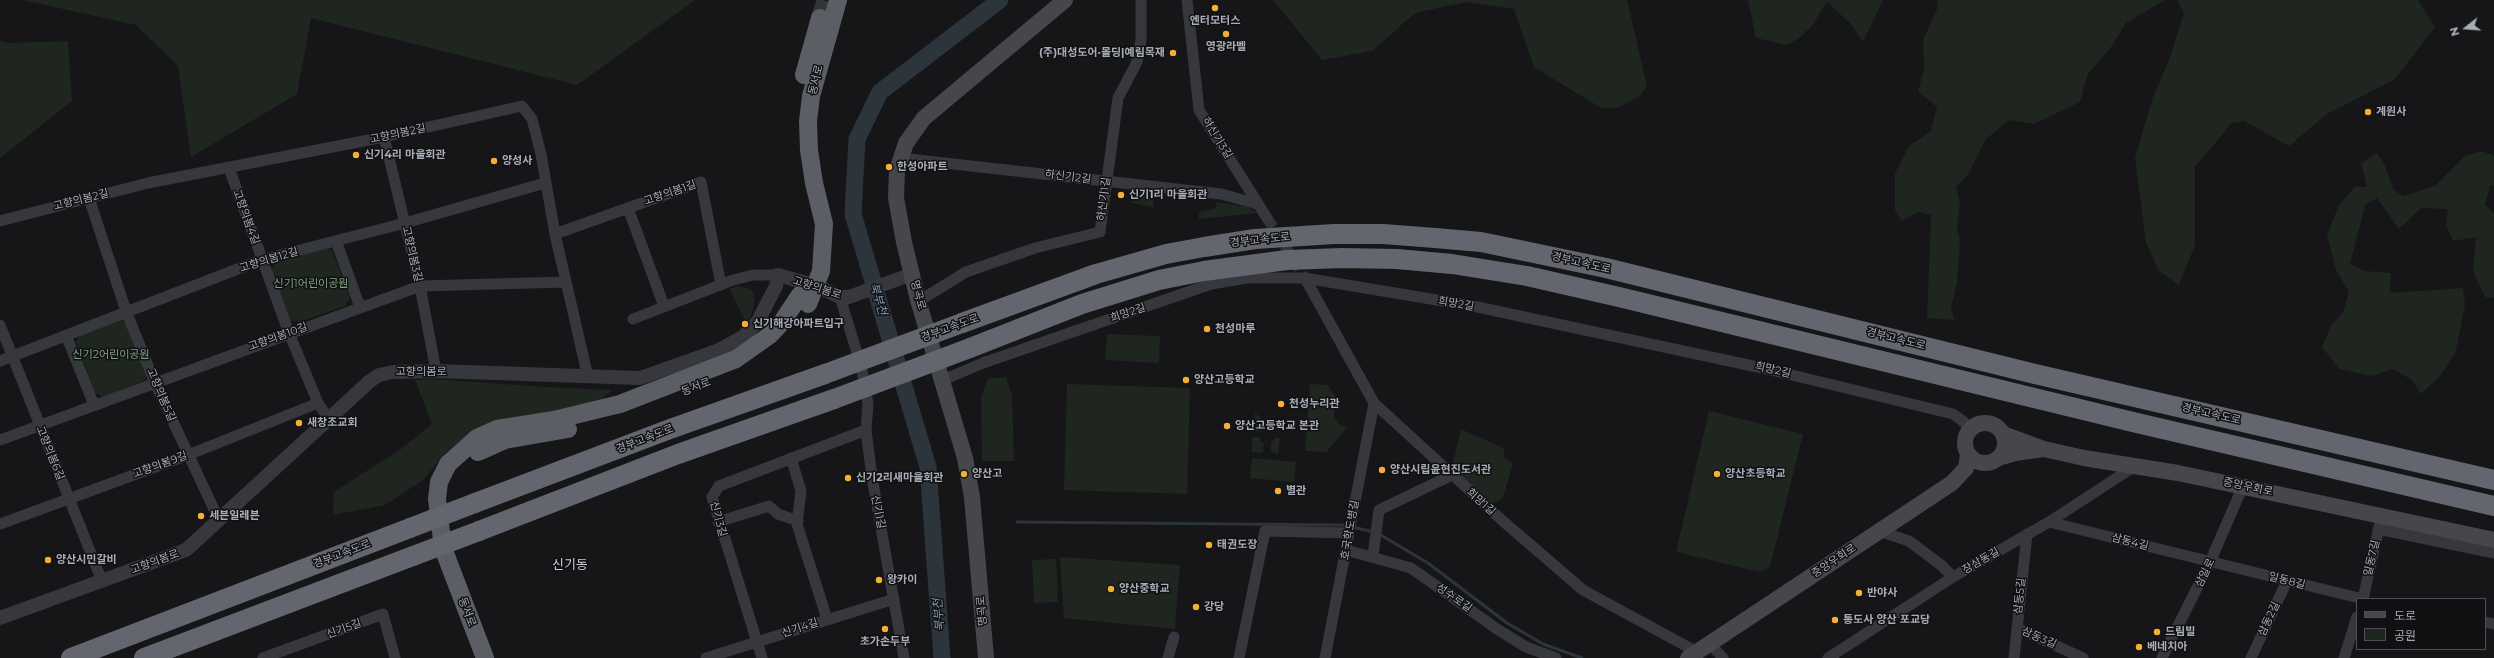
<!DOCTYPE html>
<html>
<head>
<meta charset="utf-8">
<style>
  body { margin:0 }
  #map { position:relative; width:2494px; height:658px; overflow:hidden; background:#161618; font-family:Montserrat,"Noto Sans KR",sans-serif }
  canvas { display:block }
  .legend { position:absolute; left:2356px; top:598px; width:130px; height:52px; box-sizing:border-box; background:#111113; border:1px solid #4d4f55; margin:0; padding:5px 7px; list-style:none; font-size:12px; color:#a8adb8 }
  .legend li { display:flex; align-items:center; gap:8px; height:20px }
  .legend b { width:20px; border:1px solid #4d4f55 }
  .north { position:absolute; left:2446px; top:8px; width:40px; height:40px; -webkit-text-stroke:3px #111113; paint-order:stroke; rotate:253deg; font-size:11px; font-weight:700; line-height:16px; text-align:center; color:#a8adb8 }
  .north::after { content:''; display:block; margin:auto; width:14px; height:18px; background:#a8adb8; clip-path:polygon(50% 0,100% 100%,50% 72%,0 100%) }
</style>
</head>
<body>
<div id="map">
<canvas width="2494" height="658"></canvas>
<ul class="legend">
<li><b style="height:5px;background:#45474d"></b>도로</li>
<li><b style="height:11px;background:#1e261f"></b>공원</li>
</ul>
<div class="north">N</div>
</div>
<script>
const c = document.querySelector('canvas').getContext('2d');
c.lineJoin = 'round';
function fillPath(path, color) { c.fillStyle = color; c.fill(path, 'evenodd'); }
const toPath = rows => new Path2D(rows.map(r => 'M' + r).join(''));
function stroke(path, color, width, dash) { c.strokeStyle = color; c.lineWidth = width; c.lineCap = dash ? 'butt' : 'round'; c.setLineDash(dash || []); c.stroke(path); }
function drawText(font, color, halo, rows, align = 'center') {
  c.font = font + ' Montserrat,"Noto Sans KR",sans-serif'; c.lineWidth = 3; c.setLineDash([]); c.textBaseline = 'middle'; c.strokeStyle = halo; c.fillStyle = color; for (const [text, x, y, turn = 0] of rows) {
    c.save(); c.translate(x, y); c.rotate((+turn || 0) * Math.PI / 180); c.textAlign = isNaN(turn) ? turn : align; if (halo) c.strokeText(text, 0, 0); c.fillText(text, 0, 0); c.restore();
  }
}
const green = toPath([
  [22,0,695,0,577,85,311,18,297,94,191,157,178,66,136,25],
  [1273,0,1627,0,1647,86,1640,96,1617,108,1601,108,1534,67,1514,9,1466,2,1415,13,1372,51,1322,60],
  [1748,0,1883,0,1863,42,1850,23,1827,2,1811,27,1798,39,1786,45,1756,38],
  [1937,0,2165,0,2126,23,2111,47,2088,74,2080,102,2034,124,2009,120,1986,139,1968,175,1956,187,1960,204,1957,226,1960,240,1957,283,1951,307,1954,320,1927,318,1931,215,1918,212,1902,221,1895,210,1895,173,1909,146,1931,131,1937,107,1918,92,1924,70,1923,40,1938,7],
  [2177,0,2418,0,2435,27,2394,80,2327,114,2289,146,2244,121,2232,123,2195,167,2195,245,2179,285,2159,271,2146,243,2135,158,2153,97,2169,60,2184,13],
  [0,41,8,43,68,41,72,101,0,158],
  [2482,151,2494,156,2494,185,2490,186,2485,205,2494,213,2494,298,2485,297,2473,271,2476,237,2453,241,2446,225,2448,209,2421,208,2399,229,2377,198,2365,205,2350,264,2364,271,2391,273,2390,293,2463,288,2465,305,2456,351,2441,375,2421,394,2412,380,2392,369,2372,376,2339,369,2322,347,2331,326,2343,312,2349,292,2336,270,2327,235,2339,205,2355,187,2367,187,2361,163,2377,153,2385,166,2393,189,2403,196,2435,186,2465,156],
  [1134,188,1154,191,1153,207,1132,203],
  [1216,202,1248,207,1257,213,1199,219,1199,212,1216,208],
  [322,247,332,250,350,298,345,306,299,322,290,320,271,270,277,260],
  [736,286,750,289,754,294,754,304,751,316,745,322,730,289],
  [118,320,128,322,148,372,145,380,103,397,95,393,76,342,81,333],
  [1107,334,1160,336,1159,363,1105,360],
  [1006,377,1012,395,1014,461,982,461,981,397,988,379],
  [431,379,546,387,612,390,601,400,469,434,447,452,423,480,385,505,333,515,334,492,404,447,432,424,415,380],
  [1067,384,1190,388,1187,494,1064,490],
  [1310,384,1328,385,1340,404,1334,410,1334,417,1341,426,1347,428,1326,452,1305,451],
  [1709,411,1803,434,1770,567,1760,572,1676,552],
  [1255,413,1265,421,1263,429,1258,431,1253,431],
  [1461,429,1505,449,1503,457,1513,463,1503,498,1490,505,1452,468],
  [1252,437,1259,437,1261,442,1264,443,1263,453,1252,452],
  [1275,438,1280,438,1278,454,1271,452,1271,443],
  [1252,458,1296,462,1294,482,1250,478],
  [1060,557,1180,565,1175,629,1064,618],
  [1056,559,1058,602,1034,603,1032,560]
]);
const stream = toPath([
  [1017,522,1343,525,1374,532],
  [1379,534,1428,563,1507,623,1543,644,1582,658]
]);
const river = toPath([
  [942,658,928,467,853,214,857,139,880,92,1000,0]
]);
const minorTunnel = toPath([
  [1267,218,1305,278]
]);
const trunkTunnel = toPath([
  [820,18,826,0]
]);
const minor = toPath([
  [1187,0,1199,110,1267,218],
  [384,137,420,286,436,371],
  [900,158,1221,194,1258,204],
  [229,168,289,333,318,403,329,419],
  [89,198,126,311,155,383,219,520],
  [628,208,664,306],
  [0,221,148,183,384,137,522,106,532,119,541,154,555,234,588,377],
  [555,234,701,182,721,285],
  [336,241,360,307],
  [1305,278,1374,403,1504,522,1583,590,1697,652],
  [840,297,861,366,868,403,866,430,872,477,904,658],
  [919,301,966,272,1035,248,1100,232,1118,98,1137,62,1141,40,1141,0],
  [633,319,733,280,753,275,778,275],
  [0,325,102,581],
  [66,335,94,405],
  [0,361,261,260,405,223,545,183],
  [943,380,983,363,1211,284,1247,278,1305,278,1473,306,1767,369,1953,414,1964,422,1969,430],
  [0,440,420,286,566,282],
  [791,458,801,491,797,524,827,619],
  [718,522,769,506,778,514,798,521],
  [2049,522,2363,599],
  [0,524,188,455,318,403],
  [2378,529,2494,553],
  [1879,531,1909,541,1941,565,1953,577],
  [1346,550,1411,568,1497,629,1526,647,1556,658],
  [1373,556,1379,510,1452,475],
  [2363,599,2380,523],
  [2485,622,2494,624],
  [2017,628,2083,658],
  [1710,644,1723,658],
  [263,658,383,614,395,658],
  [706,658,894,599],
  [762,658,712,497,719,486,866,430],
  [1168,658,1174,637],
  [1239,658,1265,531,1349,533],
  [1325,658,1374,403],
  [1828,658,1953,577,2049,522,2135,466],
  [2014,658,2027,534],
  [2162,658,2210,562,2243,486],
  [2251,658,2287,581],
  [2344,658,2357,617]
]);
const tertiary = toPath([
  [0,618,186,550,370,381,379,375,393,372,436,371,640,378,719,350,743,337,758,321,776,286,778,275,817,286,840,297,849,297,912,274]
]);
const secondary = toPath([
  '1965 443a20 20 0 1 1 40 0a20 20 0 1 1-40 0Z',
  [2003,434,2044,449,2084,458,2178,473,2494,540],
  [1998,458,2015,453,2043,449],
  [986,658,972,497,965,458,918,300,904,242,896,198,897,170,906,143,924,118,1065,0],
  [1688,658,1952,483,1966,468,1968,455]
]);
const trunk = toPath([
  [804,75,820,18],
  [821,271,824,224,814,183,809,150,808,121,811,96,838,0],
  [478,452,505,440,568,429],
  [485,658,443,548,437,499,439,482,448,464,477,438,497,429,554,420,620,404,736,359,770,335,782,322,800,295]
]);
const motorway = toPath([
  [962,323,1096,274,1166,254,1204,247,1255,239,1334,234,1383,234,1435,238,1481,242,1606,268,2035,374,2494,480],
  [970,348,1082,304,1159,280,1204,271,1287,260,1342,258,1397,259,1452,264,1527,276,1619,297,2137,423,2494,506],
  [475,503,670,429,825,374],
  [479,531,678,454,834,399],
  [71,658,410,528],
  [144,658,413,556]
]);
const trunkBridge = toPath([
  [808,304,821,271]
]);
const motorwayBridge = toPath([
  [825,374,962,323],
  [834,399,970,348],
  [410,528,475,503],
  [413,556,479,531]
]);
const markers = [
  [1215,8,4,"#f2b134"],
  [1226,34,4,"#f2b134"],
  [1173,53,4,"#f2b134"],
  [2368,112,4,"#f2b134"],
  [356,155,4,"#f2b134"],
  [494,161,4,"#f2b134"],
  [889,167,4,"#f2b134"],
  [1121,195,4,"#f2b134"],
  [745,324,4,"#f2b134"],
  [1207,329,4,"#f2b134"],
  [1186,380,4,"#f2b134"],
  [1281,404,4,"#f2b134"],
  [299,423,4,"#f2b134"],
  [1227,426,4,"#f2b134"],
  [1382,470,4,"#f2b134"],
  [964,474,4,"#f2b134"],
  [1717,474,4,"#f2b134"],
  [848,478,4,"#f2b134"],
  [1278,491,4,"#f2b134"],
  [201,516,4,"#f2b134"],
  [1209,545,4,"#f2b134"],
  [48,560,4,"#f2b134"],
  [879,580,4,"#f2b134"],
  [1111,589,4,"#f2b134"],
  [1859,593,4,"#f2b134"],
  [1196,607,4,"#f2b134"],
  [1835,620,4,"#f2b134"],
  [885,629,4,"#f2b134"],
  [2157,632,4,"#f2b134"],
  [2139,647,4,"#f2b134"]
];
const poiNames = [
  ["엔터모터스",1215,21,"center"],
  ["영광라벨",1226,47,"center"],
  ["(주)대성도어·몰딩|예림목재",1165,53,"right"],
  ["계원사",2376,112],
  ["신기4리 마을회관",364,155],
  ["양성사",502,161],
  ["한성아파트",897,167],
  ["신기1리 마을회관",1129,195],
  ["신기해강아파트입구",753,324],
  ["천성마루",1215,329],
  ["양산고등학교",1194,380],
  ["천성누리관",1289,404],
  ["새창조교회",307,423],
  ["양산고등학교 본관",1235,426],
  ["양산시립윤현진도서관",1390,470],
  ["양산고",972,474],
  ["양산초등학교",1725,474],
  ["신기2리새마을회관",856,478],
  ["별관",1286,491],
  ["세븐일레븐",209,516],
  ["태권도장",1217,545],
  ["양산시민갈비",56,560],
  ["왕카이",887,580],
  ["양산중학교",1119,589],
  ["반야사",1867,593],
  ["강당",1204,607],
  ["통도사 양산 포교당",1843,620],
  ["드림빌",2165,632],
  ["초가손두부",885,642,"center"],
  ["베네치아",2147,647]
];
const streetNames = [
  ["동서로",816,80,-76],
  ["고향의봄2길",398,134,-12],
  ["하신기3길",1217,138,58],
  ["하신기2길",1068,177,7],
  ["고향의봄1길",670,193,-19],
  ["하신기1길",1104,199,-83],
  ["고향의봄2길",81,200,-14],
  ["고향의봄4길",246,217,70],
  ["경부고속도로",1260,240,-6],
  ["고향의봄3길",412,254,77],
  ["고향의봄12길",269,260,-17],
  ["경부고속도로",1581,263,13],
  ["고향의봄로",817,288,18],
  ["명곡로",918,295,75],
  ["희망2길",1456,304,10],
  ["희망2길",1128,313,-19],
  ["경부고속도로",950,328,-20],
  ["고향의봄10길",278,337,-20],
  ["경부고속도로",1896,339,14],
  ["희망2길",1773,370,13],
  ["고향의봄로",421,372],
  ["동서로",696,387,-21],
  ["고향의봄5길",161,395,67],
  ["경부고속도로",2211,414,13],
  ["경부고속도로",645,439,-21],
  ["고향의봄6길",50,453,68],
  ["고향의봄9길",160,465,-20],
  ["중앙우회로",2248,487,12],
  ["희망1길",1481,502,42],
  ["신기1길",878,512,79],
  ["신기3길",718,519,75],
  ["호국학도병길",1350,530,-80],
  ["삼동4길",2130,542,14],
  ["경부고속도로",342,554,-21],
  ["일동7길",2372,558,-77],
  ["중앙우회로",1834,561,-34],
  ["장삼동길",1981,561,-30],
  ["고향의봄로",155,562,-20],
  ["삼일로",2205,573,-64],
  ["일동8길",2287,581,14],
  ["삼동5길",2020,596,-84],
  ["성수로길",1454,598,35],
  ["명곡로",982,611,-95],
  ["동서로",467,612,69],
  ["삼동2길",2269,619,-65],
  ["신기4길",800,628,-18],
  ["신기5길",344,629,-20],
  ["삼동3길",2039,638,24]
];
const parkNames = [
  ["신기1어린이공원",311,284],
  ["신기2어린이공원",111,355]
];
const waterNames = [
  ["북부천",878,299,74],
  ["북부천",939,615,-94]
];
const quarterNames = [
  ["신기동",570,565]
];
fillPath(green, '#1e261f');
stroke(stream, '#2c353c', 3);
stroke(river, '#2c353c', 17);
stroke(minorTunnel, '#333438', 11, [11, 5.5]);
stroke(trunkTunnel, '#333438', 18, [18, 9]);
stroke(minor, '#37383d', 11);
stroke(tertiary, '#37383d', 14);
stroke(secondary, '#45474d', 16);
stroke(trunk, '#5b5e65', 18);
stroke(motorway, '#63666e', 20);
stroke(trunkBridge, '#5b5e65', 18);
stroke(motorwayBridge, '#63666e', 20);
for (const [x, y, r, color] of markers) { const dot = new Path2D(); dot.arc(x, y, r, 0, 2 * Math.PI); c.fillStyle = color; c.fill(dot); stroke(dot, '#111113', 1.5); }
drawText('bold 11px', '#a8adb8', '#111113', poiNames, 'left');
drawText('11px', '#a8adb8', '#111113', streetNames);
drawText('11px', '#7fa381', '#111113', parkNames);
drawText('italic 12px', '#7f9bb3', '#111113', waterNames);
drawText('13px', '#c9ccd4', '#111113', quarterNames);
</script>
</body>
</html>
